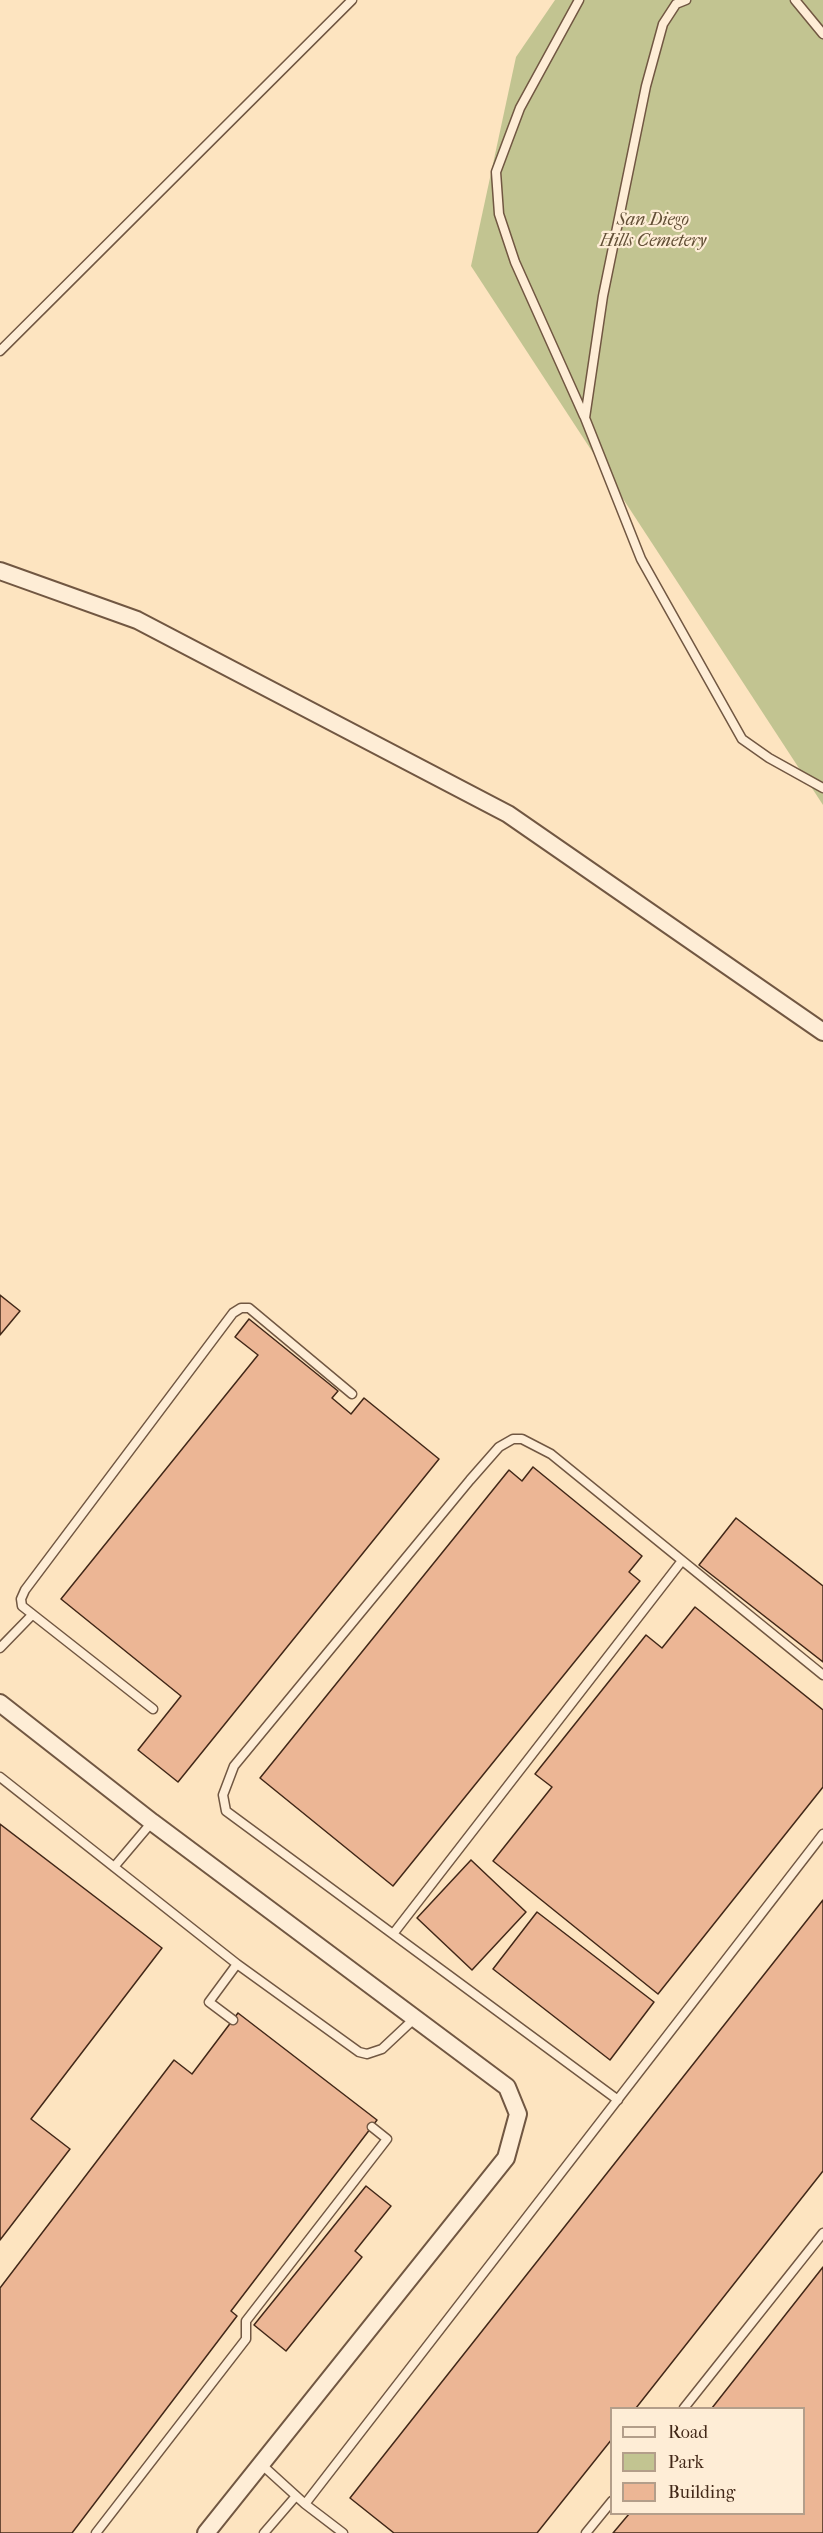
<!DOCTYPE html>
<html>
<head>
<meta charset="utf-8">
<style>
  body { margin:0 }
  #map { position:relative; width:823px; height:2533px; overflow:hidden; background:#fde4c0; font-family:"IM FELL French Canon",serif }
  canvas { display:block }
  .legend { position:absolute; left:610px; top:2407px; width:195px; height:108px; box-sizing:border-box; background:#feedd6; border:2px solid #b39e8a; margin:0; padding:8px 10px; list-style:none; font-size:18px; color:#422818 }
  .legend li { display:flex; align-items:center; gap:12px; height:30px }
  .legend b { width:30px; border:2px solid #b39e8a }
</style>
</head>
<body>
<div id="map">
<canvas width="823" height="2533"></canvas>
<ul class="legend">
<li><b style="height:8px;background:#feedd6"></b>Road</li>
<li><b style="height:16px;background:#c2c491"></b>Park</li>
<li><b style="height:16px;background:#ecb695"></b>Building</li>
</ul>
</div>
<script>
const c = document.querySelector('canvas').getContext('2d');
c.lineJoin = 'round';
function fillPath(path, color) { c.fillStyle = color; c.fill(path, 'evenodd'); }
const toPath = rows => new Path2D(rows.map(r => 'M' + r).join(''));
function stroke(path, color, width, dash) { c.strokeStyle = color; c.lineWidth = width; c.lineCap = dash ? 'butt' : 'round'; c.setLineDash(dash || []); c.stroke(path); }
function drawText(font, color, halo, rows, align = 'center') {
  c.font = font + ' "IM FELL French Canon",serif'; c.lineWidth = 4.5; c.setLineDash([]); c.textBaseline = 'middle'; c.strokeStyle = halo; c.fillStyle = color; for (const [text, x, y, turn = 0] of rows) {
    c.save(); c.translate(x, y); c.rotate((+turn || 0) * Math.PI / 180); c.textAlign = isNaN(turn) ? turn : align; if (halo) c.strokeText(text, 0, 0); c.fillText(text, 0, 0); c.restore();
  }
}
const green = toPath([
  [555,0,823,0,823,805,471,266,516,57]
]);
const building = toPath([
  [0,1295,20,1311,0,1335,0,1295],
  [249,1319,338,1391,332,1398,351,1414,364,1398,439,1459,178,1782,138,1750,181,1696,61,1599,258,1355,235,1337,249,1319],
  [533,1467,642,1556,629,1572,640,1581,393,1886,260,1778,509,1470,522,1481,533,1467],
  [736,1518,823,1586,823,1662,699,1565,736,1518],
  [695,1607,823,1710,823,1787,658,1994,493,1861,552,1787,535,1774,646,1635,662,1648,695,1607],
  [0,1824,162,1948,31,2119,70,2149,0,2240,0,1824],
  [471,1860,526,1912,472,1970,417,1918,471,1860],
  [823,1900,823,2171,636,2408,612,2408,612,2439,537,2533,394,2533,350,2498,823,1900],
  [537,1912,654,2002,610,2060,493,1969,537,1912],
  [238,2013,377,2120,231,2311,237,2316,72,2533,0,2533,0,2288,174,2060,192,2074,238,2013],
  [366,2186,391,2206,355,2251,362,2257,286,2351,254,2325,366,2186],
  [823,2267,823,2533,613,2533,629,2514,804,2514,804,2408,712,2408,823,2267]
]);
const service = toPath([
  [579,0,520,108,496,172,499,214,515,262,584,416],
  [686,0,676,4,663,24,646,86,603,296,585,418,641,559,742,739,769,758,823,788],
  [795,0,823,34],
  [0,351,352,0],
  [0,1648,32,1615],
  [153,1709,22,1606,21,1599,25,1590,233,1313,241,1308,249,1308,352,1394],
  [0,1777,237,1964,359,2052,367,2054,382,2049,415,2018],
  [114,1867,152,1822],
  [393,1934,681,1562],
  [233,2020,209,2002,237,1964],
  [618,2100,226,1811,223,1795,234,1766,470,1480,499,1447,513,1439,522,1439,551,1454,823,1675],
  [684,2408,823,2233],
  [261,2464,305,2504],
  [96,2533,246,2339,246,2321,387,2139,372,2127],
  [264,2533,296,2496],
  [343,2533,305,2504,823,1834],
  [586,2533,612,2501]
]);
const minor = toPath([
  [0,571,137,620,508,814,823,1032],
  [0,1703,152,1822,507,2087,518,2114,506,2158,206,2533]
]);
const parkNames = [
  ["San Diego",653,221],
  ["Hills Cemetery",653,242]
];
fillPath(green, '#c2c491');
fillPath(building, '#ecb695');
stroke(building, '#422818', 1.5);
stroke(service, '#715742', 11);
stroke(minor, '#715742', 20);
stroke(service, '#feedd6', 8);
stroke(minor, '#feedd6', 16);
drawText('italic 18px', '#624f36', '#feedd6', parkNames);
</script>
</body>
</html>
